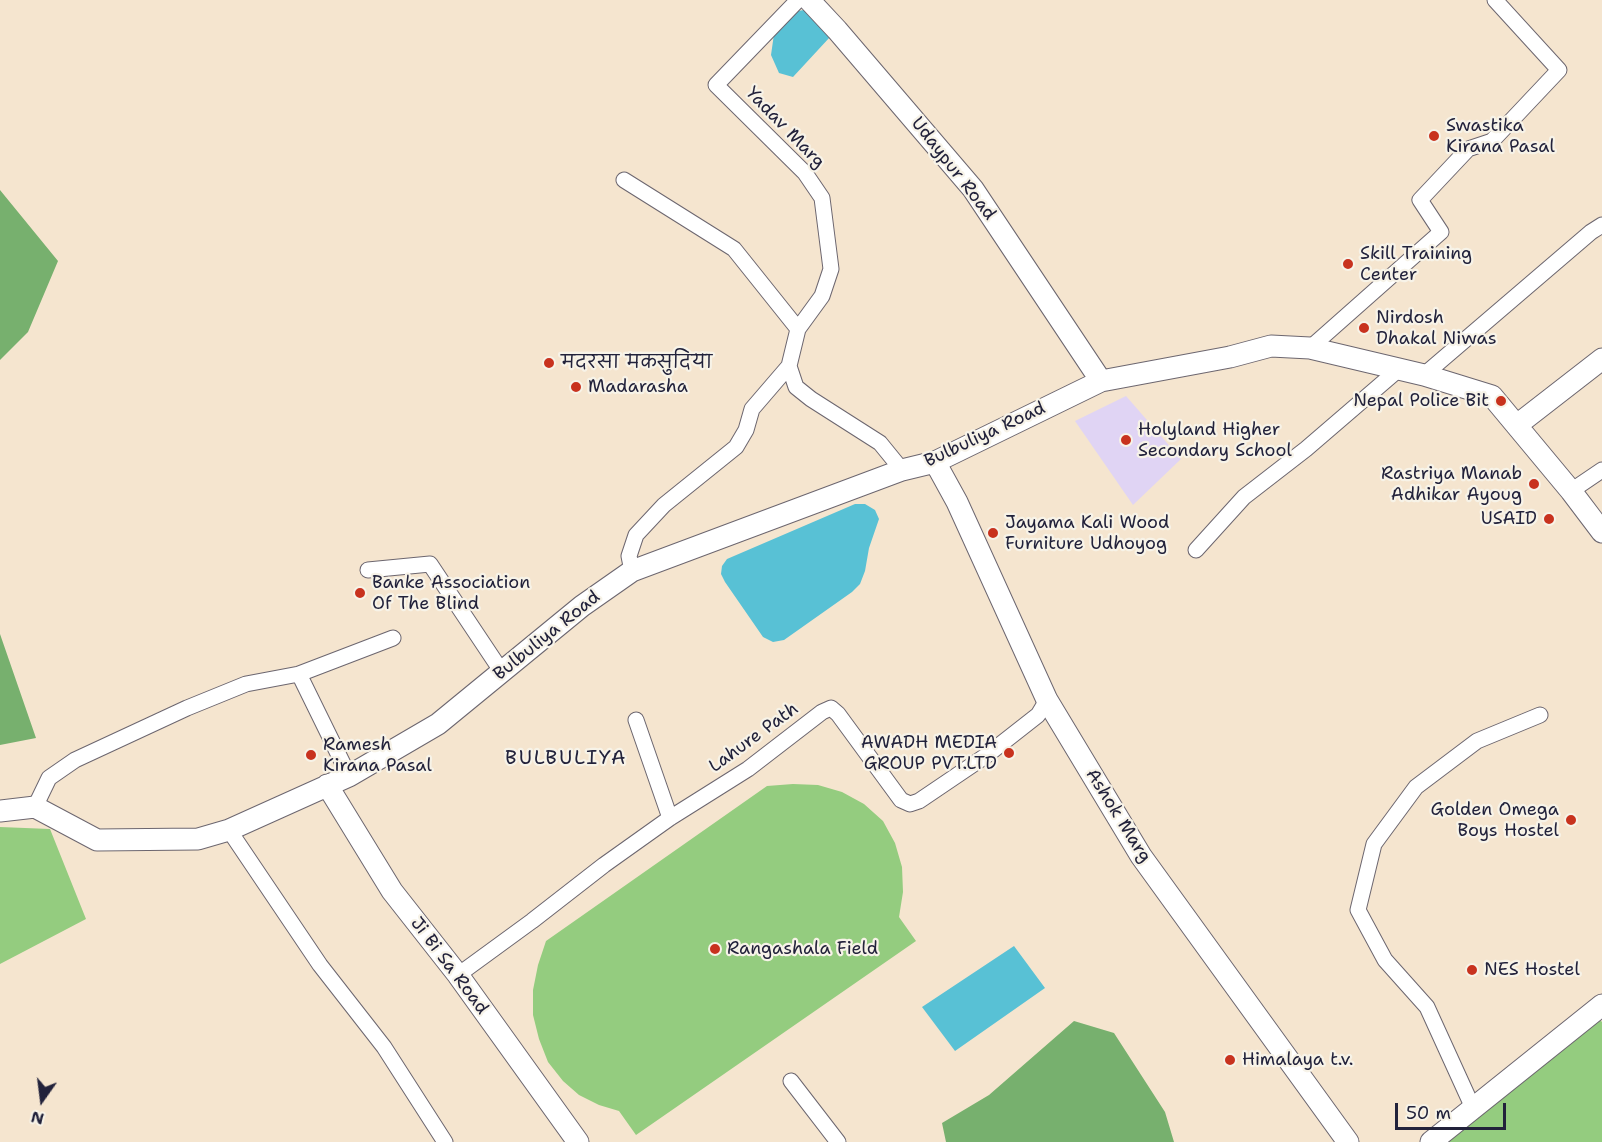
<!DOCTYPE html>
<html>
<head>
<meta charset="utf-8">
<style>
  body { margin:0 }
  #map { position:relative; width:1602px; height:1142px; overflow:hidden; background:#f5e5cf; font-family:"Shantell Sans",sans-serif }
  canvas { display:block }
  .north { position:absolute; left:12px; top:1070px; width:60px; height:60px; -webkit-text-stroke:4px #f7f3e8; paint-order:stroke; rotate:194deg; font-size:16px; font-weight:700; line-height:24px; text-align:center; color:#22223b }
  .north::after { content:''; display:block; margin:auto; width:21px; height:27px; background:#22223b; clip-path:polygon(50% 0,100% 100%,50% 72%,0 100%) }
  .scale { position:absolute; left:1395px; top:1103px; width:111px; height:27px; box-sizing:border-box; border:3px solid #22223b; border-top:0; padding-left:8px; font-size:18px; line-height:21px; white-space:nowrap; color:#22223b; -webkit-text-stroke:4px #f7f3e8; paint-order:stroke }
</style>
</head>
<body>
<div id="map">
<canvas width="1602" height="1142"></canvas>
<div class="north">N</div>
<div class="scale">50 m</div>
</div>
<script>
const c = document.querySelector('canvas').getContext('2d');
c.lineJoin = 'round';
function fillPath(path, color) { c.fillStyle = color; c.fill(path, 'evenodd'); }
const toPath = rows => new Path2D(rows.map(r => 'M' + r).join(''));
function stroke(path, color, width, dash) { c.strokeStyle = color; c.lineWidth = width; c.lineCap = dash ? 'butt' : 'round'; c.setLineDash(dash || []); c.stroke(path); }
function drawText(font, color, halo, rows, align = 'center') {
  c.font = font + ' "Shantell Sans","Playpen Sans Deva",sans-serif'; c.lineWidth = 4.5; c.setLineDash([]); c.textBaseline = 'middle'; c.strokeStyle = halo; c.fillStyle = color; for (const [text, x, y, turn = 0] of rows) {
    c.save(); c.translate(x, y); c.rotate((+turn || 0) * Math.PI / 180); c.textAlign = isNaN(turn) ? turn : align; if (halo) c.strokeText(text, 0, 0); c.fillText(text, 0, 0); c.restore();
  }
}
const built = toPath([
  [1126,396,1181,459,1133,505,1075,421]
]);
const green = toPath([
  [793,784,818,785,842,792,864,804,883,821,895,843,902,867,903,892,899,917,916,941,636,1135,619,1111,599,1105,579,1095,563,1081,548,1062,539,1039,533,1015,533,990,538,965,546,941,767,786],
  [0,827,50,829,86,919,0,964],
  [1600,1020,1602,1022,1602,1142,1447,1142]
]);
const forest = toPath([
  [0,190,58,261,28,332,0,360],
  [0,634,36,738,0,745],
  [1074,1021,1114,1033,1165,1112,1174,1142,946,1142,942,1123,989,1095]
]);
const water = toPath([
  [804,10,830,37,793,77,779,73,771,55,774,34,798,11],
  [855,504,865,504,875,510,879,519,869,548,865,571,860,584,852,592,784,640,773,642,763,637,725,582,721,574,722,566,727,559],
  [1014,946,1045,988,955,1051,922,1007]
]);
const street = toPath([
  [798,0,716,85,805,173,822,198,831,269,822,296,798,329,789,366,796,387,811,399,880,443,902,470],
  [624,180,734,249,798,329],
  [1310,348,1441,232,1420,200,1468,149,1492,141,1559,70,1495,0],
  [1424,375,1591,232,1602,225],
  [1571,491,1602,470],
  [1196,550,1244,497,1306,449,1399,369],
  [368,570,430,564,502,672],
  [632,571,629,556,636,535,664,505,736,447,746,430,752,409,789,366],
  [636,720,670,818],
  [349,776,299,674,393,638],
  [35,807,49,778,75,760,187,708,246,684,299,674],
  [229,830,320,965,384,1047,445,1142],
  [458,975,532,921,604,865,670,818,748,769,822,712,831,708,838,714,901,800,910,804,919,801,987,755,1038,715,1047,700],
  [791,1081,838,1142],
  [1473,1108,1427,1007,1385,960,1358,910,1374,844,1416,787,1477,741,1540,715]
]);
const secondary = toPath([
  [809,0,837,30,973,189,1101,381],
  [1517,425,1602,359],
  [935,462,957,502,1047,700,1141,856,1348,1142],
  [327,785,392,891,458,975,578,1142],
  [0,811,35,807,97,840,198,839,229,830,349,776,438,724,582,606,632,571,902,470,935,462,1101,381,1230,357,1271,346,1310,348,1424,375,1492,396,1571,491,1602,532],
  [1431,1142,1602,1005]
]);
const markers = [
  [1434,136,6,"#c8321e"],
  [1348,264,6,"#c8321e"],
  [1364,328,6,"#c8321e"],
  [549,363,6,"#c8321e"],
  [576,387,6,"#c8321e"],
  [1501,401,6,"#c8321e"],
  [1126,440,6,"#c8321e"],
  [1534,484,6,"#c8321e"],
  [1549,519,6,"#c8321e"],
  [993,533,6,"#c8321e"],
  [360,593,6,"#c8321e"],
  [1009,753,6,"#c8321e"],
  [311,755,6,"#c8321e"],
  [1571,820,6,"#c8321e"],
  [715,949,6,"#c8321e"],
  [1472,970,6,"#c8321e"],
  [1230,1060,6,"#c8321e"]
];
const poiNames = [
  ["Swastika",1446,126],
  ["Kirana Pasal",1446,147],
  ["Skill Training",1360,254],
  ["Center",1360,275],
  ["Nirdosh",1376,318],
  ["Dhakal Niwas",1376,339],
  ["मदरसा मकसुदिया",561,363],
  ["Madarasha",588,387],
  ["Nepal Police Bit",1489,401,"right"],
  ["Holyland Higher",1138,430],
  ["Secondary School",1138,451],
  ["Rastriya Manab",1522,474,"right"],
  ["Adhikar Ayoug",1522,495,"right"],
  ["USAID",1537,519,"right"],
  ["Jayama Kali Wood",1005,523],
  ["Furniture Udhoyog",1005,544],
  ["Banke Association",372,583],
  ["Of The Blind",372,604],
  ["AWADH MEDIA",997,743,"right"],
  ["GROUP PVT.LTD",997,764,"right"],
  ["Ramesh",323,745],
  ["Kirana Pasal",323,766],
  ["Golden Omega",1559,810,"right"],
  ["Boys Hostel",1559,831,"right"],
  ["Rangashala Field",727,949],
  ["NES Hostel",1484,970],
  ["Himalaya t.v.",1242,1060]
];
const streetNames = [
  ["Yadav Marg",785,128,46],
  ["Udaypur Road",953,169,52],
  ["Bulbuliya Road",985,435,-25],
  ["Bulbuliya Road",547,636,-39],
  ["Lahure Path",754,738,-36],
  ["Ashok Marg",1118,816,58],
  ["Ji Bi Sa Road",449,966,53]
];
const neighbourhoodNames = [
  ["BULBULIYA",566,759]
];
fillPath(built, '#e0d4f4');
fillPath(green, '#94cc7f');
fillPath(forest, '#77b06e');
fillPath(water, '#58c1d5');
stroke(street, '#6c666f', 17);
stroke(secondary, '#6c666f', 23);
stroke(street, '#fff', 15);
stroke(secondary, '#fff', 21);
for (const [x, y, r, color] of markers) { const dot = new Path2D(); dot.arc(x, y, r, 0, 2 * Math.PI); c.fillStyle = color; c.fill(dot); stroke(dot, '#f7f3e8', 2); }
drawText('18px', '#22223b', '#f7f3e8', poiNames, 'left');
drawText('18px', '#22223b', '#f7f3e8', streetNames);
c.letterSpacing = '1.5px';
drawText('20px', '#22223b', '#f7f3e8', neighbourhoodNames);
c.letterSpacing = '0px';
</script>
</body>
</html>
